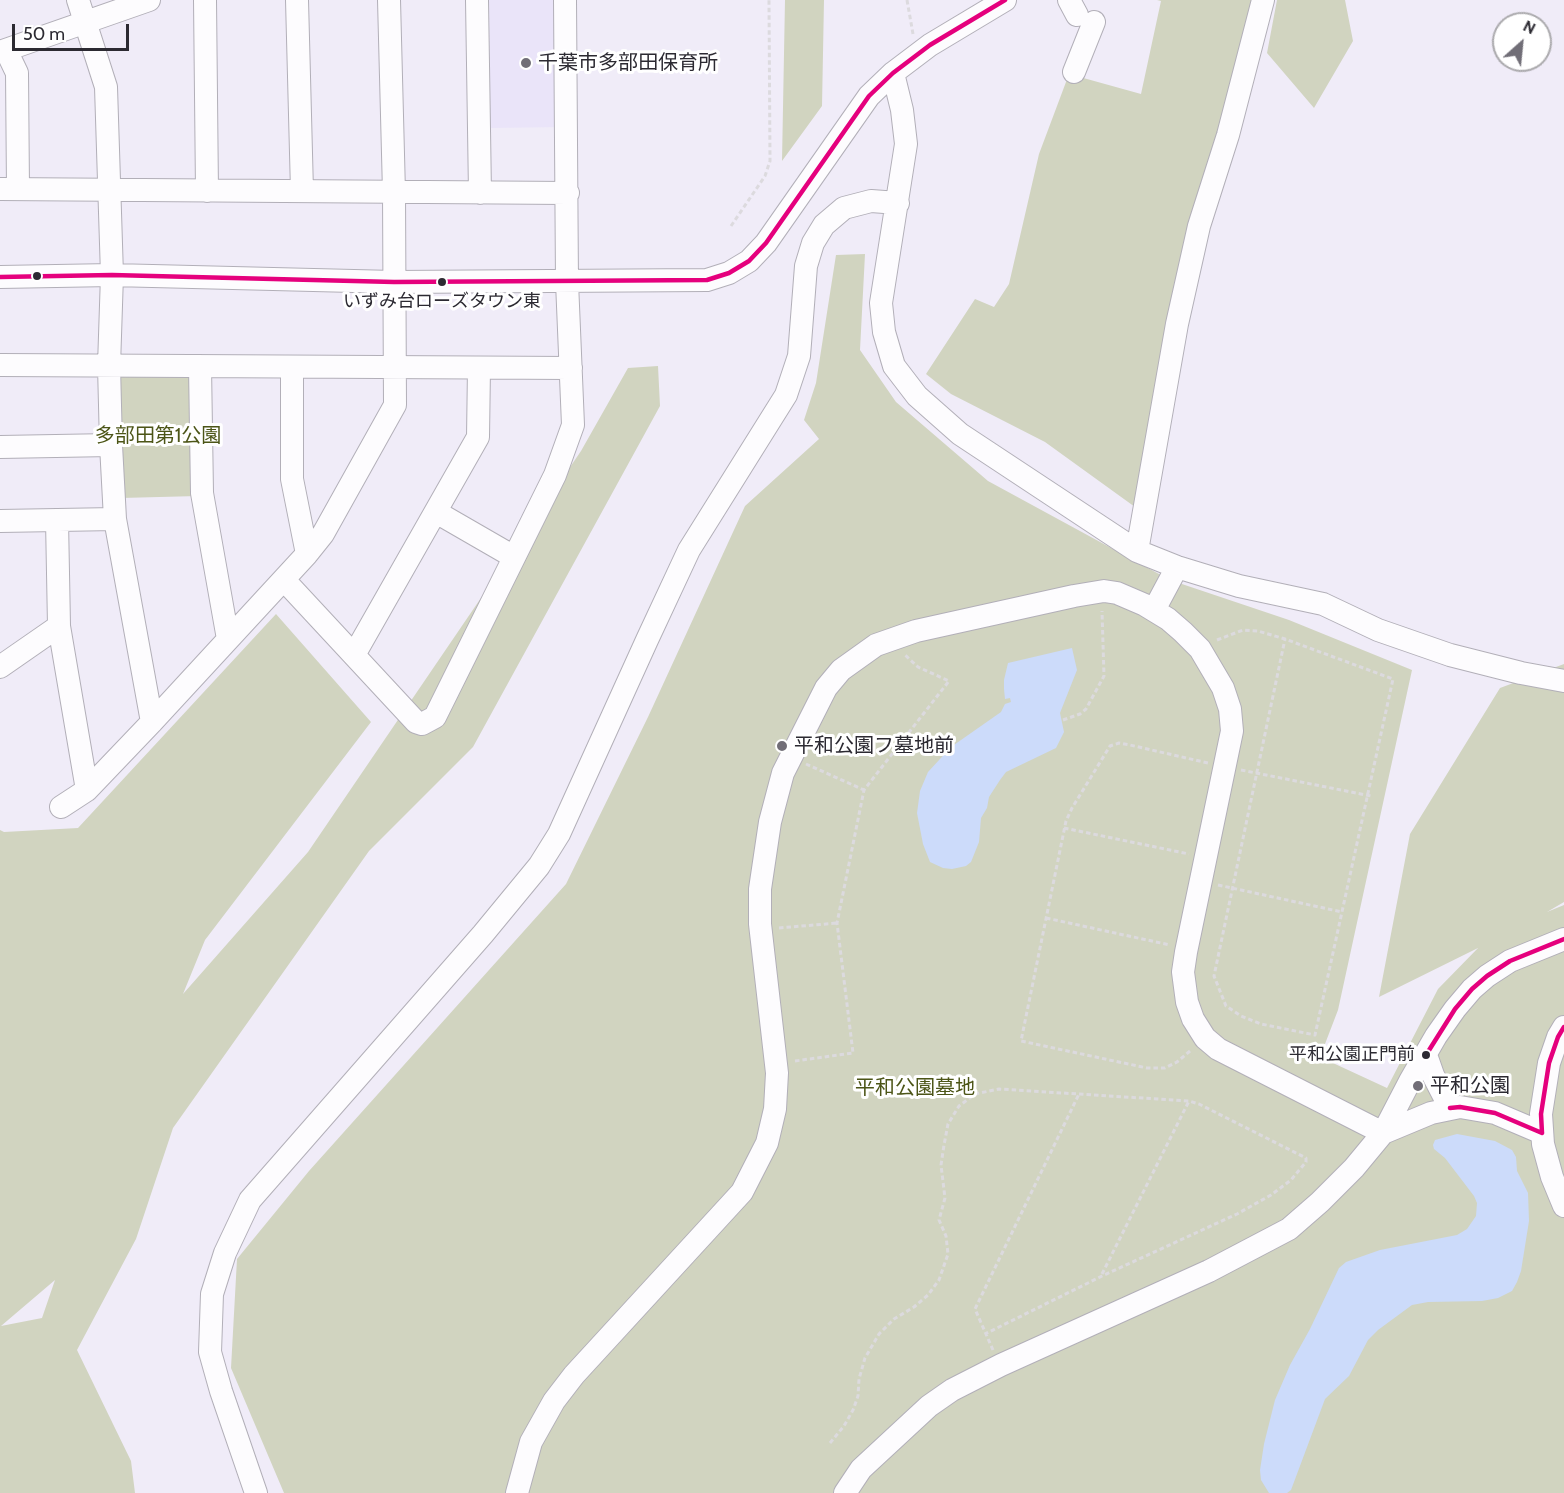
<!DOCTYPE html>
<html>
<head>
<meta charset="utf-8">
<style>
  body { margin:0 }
  #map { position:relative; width:1564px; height:1493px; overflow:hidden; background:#f0ecf8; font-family:Cabin,sans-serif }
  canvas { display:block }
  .north { position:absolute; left:1492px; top:12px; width:60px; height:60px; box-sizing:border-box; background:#fff; border:2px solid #abaaad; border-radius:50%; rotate:27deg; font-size:16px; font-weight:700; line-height:24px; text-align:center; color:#2c2a32 }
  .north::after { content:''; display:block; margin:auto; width:21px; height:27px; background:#716e77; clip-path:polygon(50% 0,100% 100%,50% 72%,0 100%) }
  .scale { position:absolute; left:12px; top:24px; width:117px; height:27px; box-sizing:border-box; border:3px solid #2c2a32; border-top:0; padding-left:8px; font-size:18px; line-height:21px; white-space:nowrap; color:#2c2a32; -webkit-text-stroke:4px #fff; paint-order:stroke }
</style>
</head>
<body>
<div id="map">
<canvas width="1564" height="1493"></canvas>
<div class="north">N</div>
<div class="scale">50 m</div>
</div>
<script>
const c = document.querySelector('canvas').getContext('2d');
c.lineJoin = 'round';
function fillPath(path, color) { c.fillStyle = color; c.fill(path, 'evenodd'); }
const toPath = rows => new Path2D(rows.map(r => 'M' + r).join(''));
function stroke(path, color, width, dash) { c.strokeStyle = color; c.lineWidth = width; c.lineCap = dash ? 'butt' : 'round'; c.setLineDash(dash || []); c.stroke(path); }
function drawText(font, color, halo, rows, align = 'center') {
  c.font = font + ' Cabin,"Noto Sans JP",sans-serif'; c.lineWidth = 6; c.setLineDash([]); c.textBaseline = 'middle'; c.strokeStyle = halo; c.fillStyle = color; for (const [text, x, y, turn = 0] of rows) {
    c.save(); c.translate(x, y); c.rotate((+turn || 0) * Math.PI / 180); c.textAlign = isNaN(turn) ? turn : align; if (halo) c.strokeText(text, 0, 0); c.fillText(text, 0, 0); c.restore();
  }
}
const built = toPath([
  [489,0,561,0,565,127,490,128]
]);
const green = toPath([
  [785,0,824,0,822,106,782,161],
  [1157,0,1256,0,1135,507,1045,442,951,394,926,374,975,299,994,307,1009,284,1039,154,1069,74,1141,94,1161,1],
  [1277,0,1345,0,1353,41,1314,108,1267,53],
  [865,254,860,350,896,402,988,481,1170,580,1289,620,1412,670,1338,1010,1320,1057,1387,1088,1438,989,1478,948,1379,997,1410,834,1500,688,1564,664,1564,902,1547,912,1564,905,1564,1493,284,1493,231,1368,237,1259,309,1171,566,884,648,717,745,506,819,439,804,420,816,383,836,255],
  [658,366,660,406,473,747,369,851,173,1128,136,1239,77,1350,131,1461,135,1493,0,1493,0,830,4,832,78,828,276,614,371,722,205,940,183,994,308,852,581,451,628,368],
  [55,1280,42,1318,1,1326],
  [191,372,198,496,121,498,118,376]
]);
const water = toPath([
  [1072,648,1077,670,1060,713,1064,732,1056,748,1006,772,1000,780,989,797,987,808,981,818,979,842,971,862,966,866,952,869,943,868,930,862,923,844,917,813,920,791,928,772,951,747,1001,712,1005,704,1011,702,1010,698,1005,699,1004,689,1004,680,1008,663],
  [1457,1134,1495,1141,1512,1150,1516,1157,1517,1171,1528,1193,1529,1221,1521,1271,1517,1282,1512,1291,1498,1298,1482,1301,1428,1302,1412,1305,1378,1330,1368,1340,1349,1376,1325,1399,1291,1490,1287,1493,1269,1493,1261,1480,1260,1470,1264,1444,1275,1400,1290,1365,1310,1329,1339,1268,1346,1262,1380,1250,1457,1235,1467,1229,1476,1216,1477,1203,1474,1196,1445,1158,1434,1149,1433,1145,1435,1140]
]);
const path = toPath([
  [907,0,913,34],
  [731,226,765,176,770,161,769,0],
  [1217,640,1243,630,1258,631,1285,639,1393,679,1315,1035,1261,1024,1241,1016,1226,1006,1214,976,1285,639],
  [1063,720,1080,714,1086,709,1104,676,1102,611],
  [806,764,864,790],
  [1241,770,1371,796],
  [1064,828,1189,854],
  [1218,885,1342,912],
  [1046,918,1170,945],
  [779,928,837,923],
  [1190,1051,1177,1062,1165,1068,1147,1068,1021,1041,1066,821,1072,808,1110,746,1119,743,1130,745,1208,763],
  [795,1061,853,1053,837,923,864,790,949,681,918,667,905,655],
  [1102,1274,1189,1101],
  [993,1350,975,1309,1079,1094],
  [830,1443,844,1426,853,1410,858,1396,859,1379,865,1358,879,1334,894,1319,914,1307,928,1295,939,1280,948,1254,946,1236,939,1220,945,1198,941,1165,944,1145,948,1124,959,1106,975,1094,999,1089,1189,1101,1199,1104,1306,1158,1306,1162,1291,1180,1271,1195,1237,1214,1102,1276,985,1334]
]);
const minor = toPath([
  [78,0,106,87,112,275,109,366,111,445,115,519,152,722],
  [205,0,207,191],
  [297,0,302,191],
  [477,0,480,193],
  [1069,0,1077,15],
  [6,50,17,73,18,189],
  [0,52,149,0],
  [1074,72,1094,22],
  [893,73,902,110,906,144,881,303,884,332,894,366,917,396,960,434,1137,551,1177,567,1239,586,1323,604,1378,630,1450,655,1521,673,1564,681],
  [0,189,568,193],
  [0,277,112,275,394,282,707,280,729,273,749,261,766,243,869,96,893,73,930,45,1005,0],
  [0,365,571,368],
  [200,366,202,493,228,639],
  [292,367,292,479,307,554],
  [0,447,111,445],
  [436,512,514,557],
  [57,520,59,626,87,790],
  [0,521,115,519],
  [1137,551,1177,324,1199,226,1228,135,1263,0],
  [285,581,416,722,422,724,435,717,555,475,573,425,567,282,565,0],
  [1154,610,1177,567],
  [354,655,478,437,479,368],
  [0,667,59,626],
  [61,807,87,790,152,722,307,554,323,534,395,405,394,192,389,0],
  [1564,1027,1558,1037,1549,1063,1541,1114,1543,1144,1552,1177,1564,1206],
  [1426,1055,1433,1075,1450,1108],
  [1383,1133,1431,1113,1460,1107,1495,1113,1542,1133],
  [256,1493,221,1391,210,1352,212,1294,225,1253,250,1200,483,934,539,866,559,834,647,640,689,550,786,395,799,356,806,266,813,243,824,225,844,208,871,201,898,203],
  [517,1493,531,1442,554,1401,574,1375,742,1192,767,1143,775,1109,777,1073,760,924,760,889,770,822,783,773,826,688,841,670,876,645,916,631,1074,596,1104,591,1117,593,1145,605,1168,619,1183,632,1200,649,1223,688,1230,709,1232,731,1186,952,1183,972,1187,1002,1193,1019,1205,1038,1218,1049,1383,1133],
  [845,1493,861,1469,929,1406,952,1390,1001,1365,1209,1271,1289,1229,1320,1202,1354,1168,1383,1133,1410,1081,1436,1036,1455,1009,1472,989,1487,976,1510,961,1564,939]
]);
const bus1 = toPath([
  [0,277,112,275,394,282,707,280,729,273,749,261,766,243,869,96,893,73,930,45,1005,0],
  [1426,1055,1455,1009,1472,989,1487,976,1510,961,1564,939],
  [1450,1108,1460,1107,1495,1113,1542,1133],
  [1542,1133,1541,1114,1549,1063,1558,1037,1564,1027]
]);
const markers = [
  [526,63,6,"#716e77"],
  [37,276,5,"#2c2a32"],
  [442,282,5,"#2c2a32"],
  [782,746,6,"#716e77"],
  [1426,1055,5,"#2c2a32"],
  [1418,1086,6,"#716e77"]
];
const busNames = [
  ["いずみ台ローズタウン東",442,302],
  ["平和公園正門前",1415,1055,"right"]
];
const poiNames = [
  ["千葉市多部田保育所",538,63],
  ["平和公園フ墓地前",794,746],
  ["平和公園",1430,1086]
];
const parkNames = [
  ["多部田第1公園",158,436],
  ["平和公園墓地",915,1088]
];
fillPath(built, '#eae4f9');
fillPath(green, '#d1d4c0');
fillPath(water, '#ccdbfa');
stroke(minor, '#b2afb8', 24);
stroke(path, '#dcdade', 3, [4.5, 3]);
stroke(minor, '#fdfcfe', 22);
stroke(bus1, '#e5007d', 4.5);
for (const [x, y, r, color] of markers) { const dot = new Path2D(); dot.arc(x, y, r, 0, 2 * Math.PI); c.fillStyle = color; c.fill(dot); stroke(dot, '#fff', 2); }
drawText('18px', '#2c2a32', '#fff', busNames);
drawText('20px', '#2c2a32', '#fff', poiNames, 'left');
drawText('20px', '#4c5517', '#fff', parkNames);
</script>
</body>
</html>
